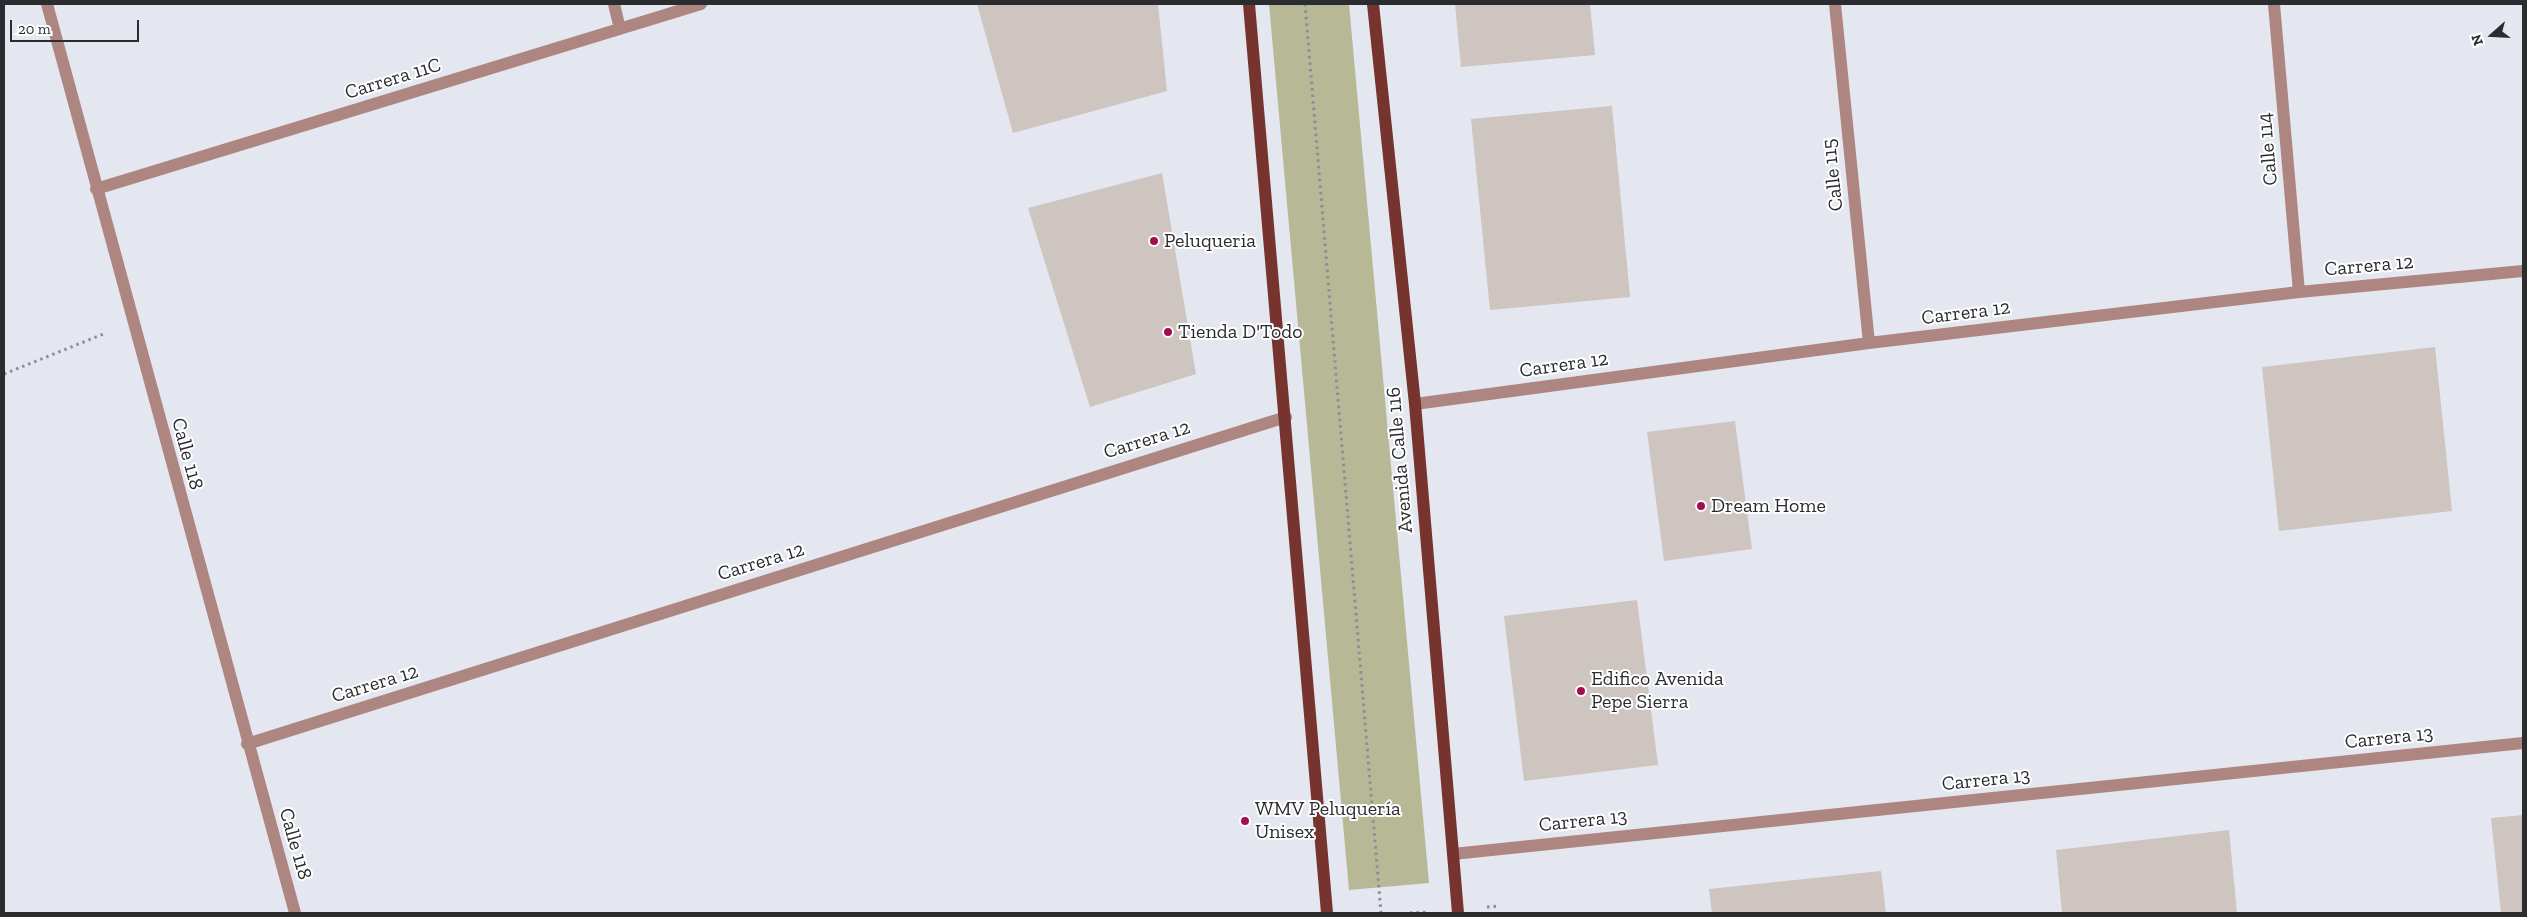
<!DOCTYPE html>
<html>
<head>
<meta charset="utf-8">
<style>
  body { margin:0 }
  #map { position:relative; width:2527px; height:917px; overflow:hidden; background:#e4e7f0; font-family:"Zilla Slab",serif }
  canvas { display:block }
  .frame { position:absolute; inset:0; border:5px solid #2b2c2f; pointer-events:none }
  .north { position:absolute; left:2467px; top:10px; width:50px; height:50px; -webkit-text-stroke:4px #fff; paint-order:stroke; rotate:251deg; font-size:14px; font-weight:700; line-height:20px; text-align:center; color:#2b2c2f }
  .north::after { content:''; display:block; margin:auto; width:18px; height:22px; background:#2b2c2f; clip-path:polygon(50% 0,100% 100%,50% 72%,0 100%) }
  .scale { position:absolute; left:10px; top:20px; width:129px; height:22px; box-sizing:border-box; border:2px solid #2b2c2f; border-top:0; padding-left:6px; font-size:15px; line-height:18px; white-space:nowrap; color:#2b2c2f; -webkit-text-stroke:4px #fff; paint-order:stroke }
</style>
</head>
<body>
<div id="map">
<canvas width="2527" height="917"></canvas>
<div class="frame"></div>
<div class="north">N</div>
<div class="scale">20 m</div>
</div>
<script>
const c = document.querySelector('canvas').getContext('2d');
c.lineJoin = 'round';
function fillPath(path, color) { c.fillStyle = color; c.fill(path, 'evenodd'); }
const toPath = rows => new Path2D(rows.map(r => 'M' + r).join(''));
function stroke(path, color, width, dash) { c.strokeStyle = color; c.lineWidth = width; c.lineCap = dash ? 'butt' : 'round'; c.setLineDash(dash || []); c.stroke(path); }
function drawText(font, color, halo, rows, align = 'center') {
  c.font = font + ' "Zilla Slab",serif'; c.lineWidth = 4; c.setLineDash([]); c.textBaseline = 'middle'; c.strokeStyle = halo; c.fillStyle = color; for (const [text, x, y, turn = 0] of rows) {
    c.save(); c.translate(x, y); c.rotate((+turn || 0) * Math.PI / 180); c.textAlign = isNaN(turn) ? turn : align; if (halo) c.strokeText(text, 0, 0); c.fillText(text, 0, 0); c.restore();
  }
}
const green = toPath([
  [1269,4,1349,4,1429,883,1349,890]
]);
const building = toPath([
  [977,4,1158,4,1167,91,1013,133],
  [1455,4,1590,4,1595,55,1461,67],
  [1612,106,1630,297,1490,310,1471,119],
  [1162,173,1196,374,1090,407,1028,208],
  [2435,347,2452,511,2279,531,2262,367],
  [1735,421,1752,549,1664,561,1647,432],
  [1637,600,1658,765,1524,781,1504,616],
  [2523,815,2523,913,2501,913,2491,818],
  [2229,830,2237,913,2062,913,2056,850],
  [1881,871,1886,913,1712,913,1709,889]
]);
const path = toPath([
  [1305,4,1381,913],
  [4,374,106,333],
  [1487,907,1498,906],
  [1410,913,1428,912]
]);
const minor = toPath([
  [47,4,295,913],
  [614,4,620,29],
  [1835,4,1869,343],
  [2274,4,2299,292],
  [96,189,701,4],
  [1415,404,1869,343,2299,292,2523,271],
  [247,744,1286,417],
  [1453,854,2523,743]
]);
const major = toPath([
  [1249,4,1327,913],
  [1373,4,1415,404,1458,913]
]);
const markers = [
  [1154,241,5,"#a20e51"],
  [1168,332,5,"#a20e51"],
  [1701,506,5,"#a20e51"],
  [1581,691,5,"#a20e51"],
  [1245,821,5,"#a20e51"]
];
const streetNames = [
  ["Carrera 11C",393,79,-17],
  ["Calle 114",2268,149,-95],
  ["Calle 115",1833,175,-96],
  ["Carrera 12",2369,266,-5],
  ["Carrera 12",1966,313,-7],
  ["Carrera 12",1564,365,-8],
  ["Carrera 12",1147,440,-17],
  ["Calle 118",187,454,75],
  ["Avenida Calle 116",1400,460,-95],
  ["Carrera 12",761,562,-17],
  ["Carrera 12",375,684,-17],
  ["Carrera 13",2389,738,-6],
  ["Carrera 13",1986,780,-6],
  ["Carrera 13",1583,821,-6],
  ["Calle 118",295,844,74]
];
const poiNames = [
  ["Peluqueria",1164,241],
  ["Tienda D'Todo",1178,332],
  ["Dream Home",1711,506],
  ["Edifico Avenida",1591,679],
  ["Pepe Sierra",1591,702],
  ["WMV Peluquería",1255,809],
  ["Unisex",1255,832]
];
fillPath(green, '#b6b896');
fillPath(building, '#cec4c0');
stroke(path, '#8c8e94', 3, [2.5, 4]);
stroke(minor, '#ae8681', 12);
stroke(major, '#77342e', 12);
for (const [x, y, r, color] of markers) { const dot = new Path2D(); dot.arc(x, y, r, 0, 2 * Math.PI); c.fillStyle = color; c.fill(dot); stroke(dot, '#fff', 2); }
drawText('20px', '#2b2c2f', '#fff', streetNames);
drawText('20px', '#2b2c2f', '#fff', poiNames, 'left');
</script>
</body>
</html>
